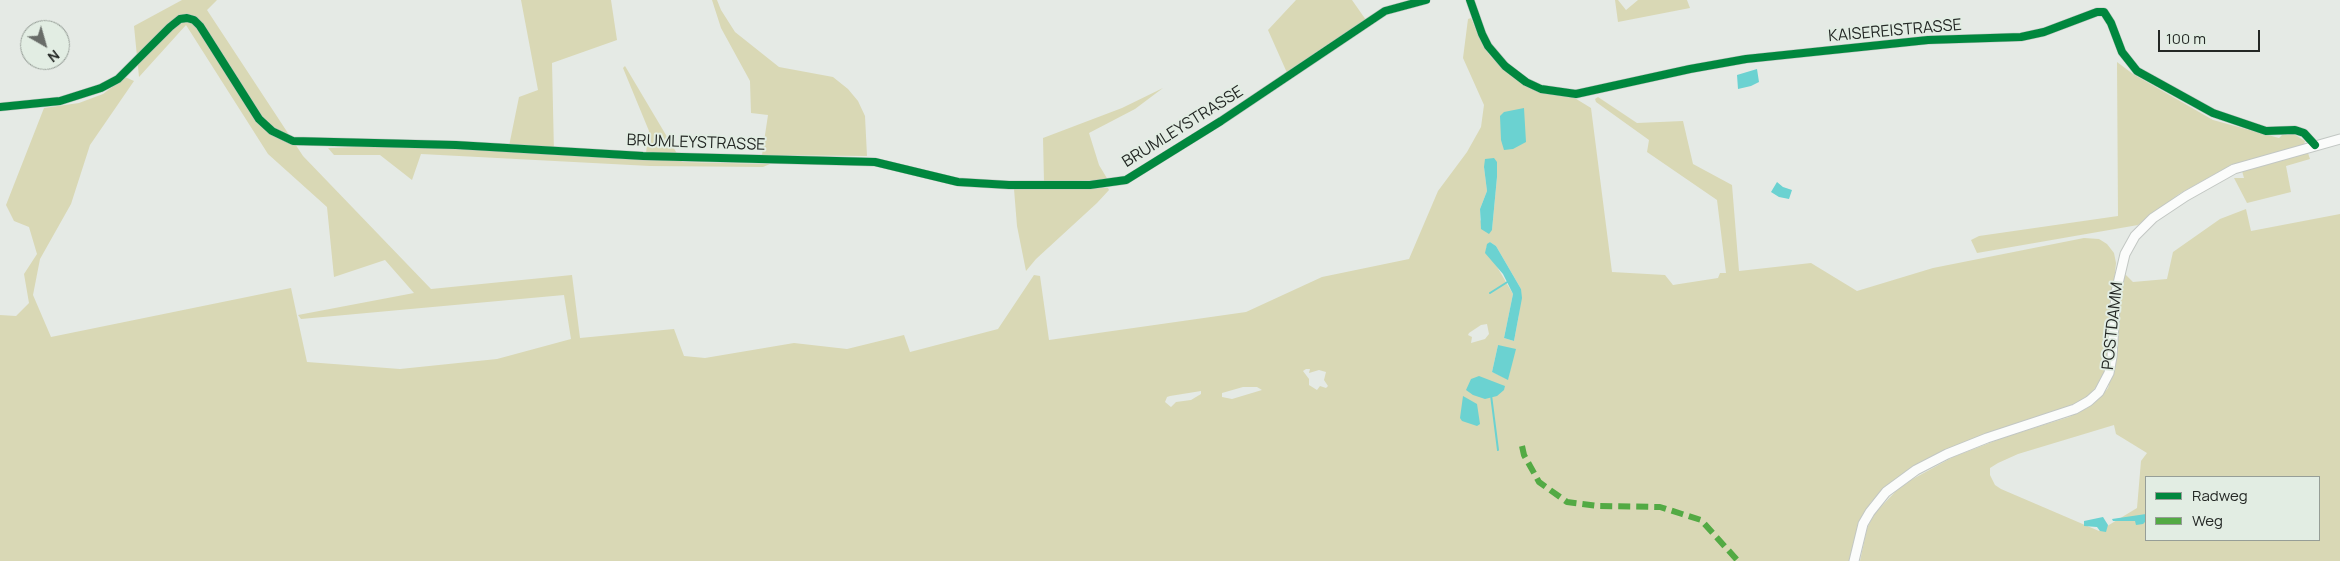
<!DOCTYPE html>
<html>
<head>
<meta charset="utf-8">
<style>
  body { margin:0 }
  #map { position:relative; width:2340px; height:561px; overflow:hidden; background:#e5eae5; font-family:Manrope,sans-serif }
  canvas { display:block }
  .legend { position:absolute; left:2145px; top:476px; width:175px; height:65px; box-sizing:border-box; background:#e2ede3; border:1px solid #969e97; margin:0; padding:6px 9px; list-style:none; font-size:15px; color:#242825 }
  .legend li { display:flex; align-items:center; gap:10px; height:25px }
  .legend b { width:25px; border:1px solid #969e97 }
  .north { position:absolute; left:20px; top:20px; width:50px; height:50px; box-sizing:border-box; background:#e2ede3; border:1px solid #969e97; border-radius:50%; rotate:142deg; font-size:14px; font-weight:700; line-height:20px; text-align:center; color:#242825 }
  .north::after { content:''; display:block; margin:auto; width:18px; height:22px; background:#686c68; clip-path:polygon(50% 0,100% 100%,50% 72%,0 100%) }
  .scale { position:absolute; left:2158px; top:30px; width:102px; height:22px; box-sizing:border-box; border:2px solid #242825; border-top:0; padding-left:6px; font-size:15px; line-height:18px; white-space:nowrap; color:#242825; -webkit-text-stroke:4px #e2ede3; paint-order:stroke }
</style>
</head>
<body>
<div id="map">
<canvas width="2340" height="561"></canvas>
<ul class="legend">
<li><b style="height:6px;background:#00873e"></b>Radweg</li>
<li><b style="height:6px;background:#53aa44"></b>Weg</li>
</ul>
<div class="north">N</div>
<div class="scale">100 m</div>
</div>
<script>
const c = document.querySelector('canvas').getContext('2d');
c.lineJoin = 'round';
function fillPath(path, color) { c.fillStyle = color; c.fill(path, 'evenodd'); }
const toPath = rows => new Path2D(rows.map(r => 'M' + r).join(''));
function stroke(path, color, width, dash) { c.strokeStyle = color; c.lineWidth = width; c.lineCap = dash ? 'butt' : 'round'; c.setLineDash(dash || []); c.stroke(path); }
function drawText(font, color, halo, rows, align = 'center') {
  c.font = font + ' Manrope,sans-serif'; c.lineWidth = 4; c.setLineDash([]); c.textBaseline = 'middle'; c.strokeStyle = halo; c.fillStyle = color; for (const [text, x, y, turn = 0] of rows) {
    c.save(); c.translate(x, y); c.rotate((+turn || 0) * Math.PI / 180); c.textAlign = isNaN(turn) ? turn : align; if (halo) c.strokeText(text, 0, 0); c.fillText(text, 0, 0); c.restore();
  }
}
const green = toPath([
  [182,0,217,0,207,10,303,156,431,289,572,275,580,338,674,329,684,356,705,358,794,343,847,349,904,335,910,352,998,329,1034,275,1040,276,1049,340,1246,312,1322,277,1409,259,1438,191,1467,152,1481,127,1484,105,1463,58,1468,19,1471,18,1483,46,1491,57,1525,86,1557,95,1573,97,1591,108,1612,272,1665,275,1673,285,1718,278,1720,273,1726,273,1717,200,1647,152,1649,140,1596,102,1595,99,1598,97,1637,123,1683,121,1693,164,1732,185,1739,271,1811,263,1857,291,1933,268,2084,238,2099,239,2107,244,2114,253,2116,263,2106,367,2102,379,2092,392,2083,400,2071,406,2010,426,1886,487,1871,502,1862,518,1850,561,0,561,0,315,16,316,29,303,24,274,37,254,29,227,14,221,6,205,44,108,79,103,103,94,125,77,134,81,90,145,71,204,40,259,33,295,51,337,291,288,307,362,400,369,497,359,571,339,564,295,301,319,298,315,414,293,385,260,334,277,327,207,268,154,186,25,139,77,134,26],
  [1484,167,1497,177,1492,230,1480,220,1480,209,1487,191],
  [1490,242,1496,246,1521,289,1519,314,1514,341,1504,338,1513,294,1486,248],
  [1487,324,1489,334,1485,339,1471,343,1472,337,1468,335,1469,333,1481,325],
  [1498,345,1511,366,1508,379,1492,372],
  [1306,369,1310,369,1309,373,1319,370,1326,372,1324,380,1328,386,1326,388,1320,386,1317,390,1309,385,1309,379,1303,371],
  [1243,387,1257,387,1262,390,1232,399,1222,397,1222,393],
  [1201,391,1201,394,1191,400,1176,402,1171,407,1165,402,1167,397,1170,396],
  [521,0,611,0,617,40,552,63,554,153,645,160,649,131,623,68,625,66,682,162,770,164,763,167,650,166,421,154,412,180,380,155,334,155,328,148,382,146,508,151,519,97,538,90],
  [712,0,717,0,721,10,735,32,779,67,833,77,848,89,858,101,865,116,867,156,762,155,768,115,751,113,750,81,721,28],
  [1296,0,1352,0,1366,20,1288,75,1268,30],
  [1615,0,1618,0,1626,10,1638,0,1687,0,1690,8,1618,22],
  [2117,62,2133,74,2213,120,2279,138,2282,135,2294,134,2305,141,2304,145,2231,165,2179,194,2138,225,1977,253,1971,240,1979,236,2118,216],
  [1163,88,1135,109,1089,133,1099,165,1108,180,1044,182,1043,138,1122,108],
  [2308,153,2310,159,2286,166,2291,192,2247,203,2234,178,2244,178,2242,171],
  [1108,188,1109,190,1097,203,1036,259,1026,271,1017,226,1014,189],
  [2246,209,2251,231,2340,214,2340,561,1860,561,1867,528,1875,513,1896,491,1911,480,1953,457,2005,437,2069,417,2087,408,2100,398,2108,388,2117,356,2120,287,2123,272,2133,282,2167,279,2173,252,2220,219],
  [2114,425,2116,434,2147,453,2141,461,2137,508,2099,531,2001,489,1995,485,1990,475,1990,468,1998,463,2018,454],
  [2146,477,2319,477,2319,540,2146,540]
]);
const water = toPath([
  [1757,69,1759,82,1751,86,1738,89,1737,75],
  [1524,108,1526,142,1513,149,1504,150,1501,140,1500,116,1504,112],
  [1494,158,1497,162,1497,177,1492,230,1489,234,1481,229,1480,209,1487,191,1484,167,1485,159],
  [1777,182,1783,187,1792,190,1789,199,1779,197,1771,192],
  [1490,242,1496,246,1521,289,1522,298,1514,341,1504,338,1513,294,1503,274,1485,253,1487,244],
  [1498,345,1516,349,1508,380,1492,372],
  [1479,376,1505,386,1504,390,1497,396,1485,399,1473,395,1466,390,1471,379],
  [1463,396,1477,404,1480,424,1477,426,1462,421,1460,418],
  [2146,514,2146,521,2143,524,2136,525,2135,521,2113,521,2112,519],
  [2103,517,2108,525,2106,532,2100,531,2097,527,2084,526,2084,521]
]);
const stream = toPath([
  [1490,293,1509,281],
  [1491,395,1498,450]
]);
const minor = toPath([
  [1470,0,1482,34,1488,46,1505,66,1526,82,1541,89,1576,94,1690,69,1746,59,1928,40,2021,37,2044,32,2097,12,2104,12,2111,23,2122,52,2137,71,2213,113,2266,131,2295,130,2304,133,2315,145],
  [0,107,60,101,101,88,118,79,170,27,180,19,187,18,194,20,200,26,259,119,272,131,293,141,456,145,643,156,875,162,958,182,1009,185,1090,185,1126,180,1221,121,1385,11,1426,0]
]);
const tertiary = toPath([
  [1854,561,1863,524,1870,512,1886,492,1916,470,1947,454,1987,438,2075,409,2089,401,2099,392,2109,373,2112,357,2116,292,2125,254,2135,236,2153,218,2186,196,2234,169,2340,139]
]);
const quiet = toPath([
  [1522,446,1524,455,1539,482,1567,502,1599,506,1660,507,1682,514,1701,520,1738,561]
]);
const cycleway = toPath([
  [1470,0,1482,34,1488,46,1505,66,1526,82,1541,89,1576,94,1690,69,1746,59,1928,40,2021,37,2044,32,2097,12,2104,12,2111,23,2122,52,2137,71,2213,113,2266,131,2295,130,2304,133,2315,145],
  [0,107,60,101,101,88,118,79,170,27,180,19,187,18,194,20,200,26,259,119,272,131,293,141,456,145,643,156,875,162,958,182,1009,185,1090,185,1126,180,1221,121,1385,11,1426,0]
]);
const streetNames = [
  ["KAISEREISTRASSE",1895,31,-5],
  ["BRUMLEYSTRASSE",1183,127,-32],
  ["BRUMLEYSTRASSE",696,143,2],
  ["POSTDAMM",2113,326,-84]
];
fillPath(green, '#d9d8b5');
fillPath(water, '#6bd2d1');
stroke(stream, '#6bd2d1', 2);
stroke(minor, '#c2c7c3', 9);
stroke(tertiary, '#c2c7c3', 11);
stroke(minor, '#fbfcfb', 7);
stroke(tertiary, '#fbfcfb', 9);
stroke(quiet, '#53aa44', 6, [12, 6]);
stroke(cycleway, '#00873e', 8);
drawText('16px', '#242825', '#e2ede3', streetNames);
</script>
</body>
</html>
